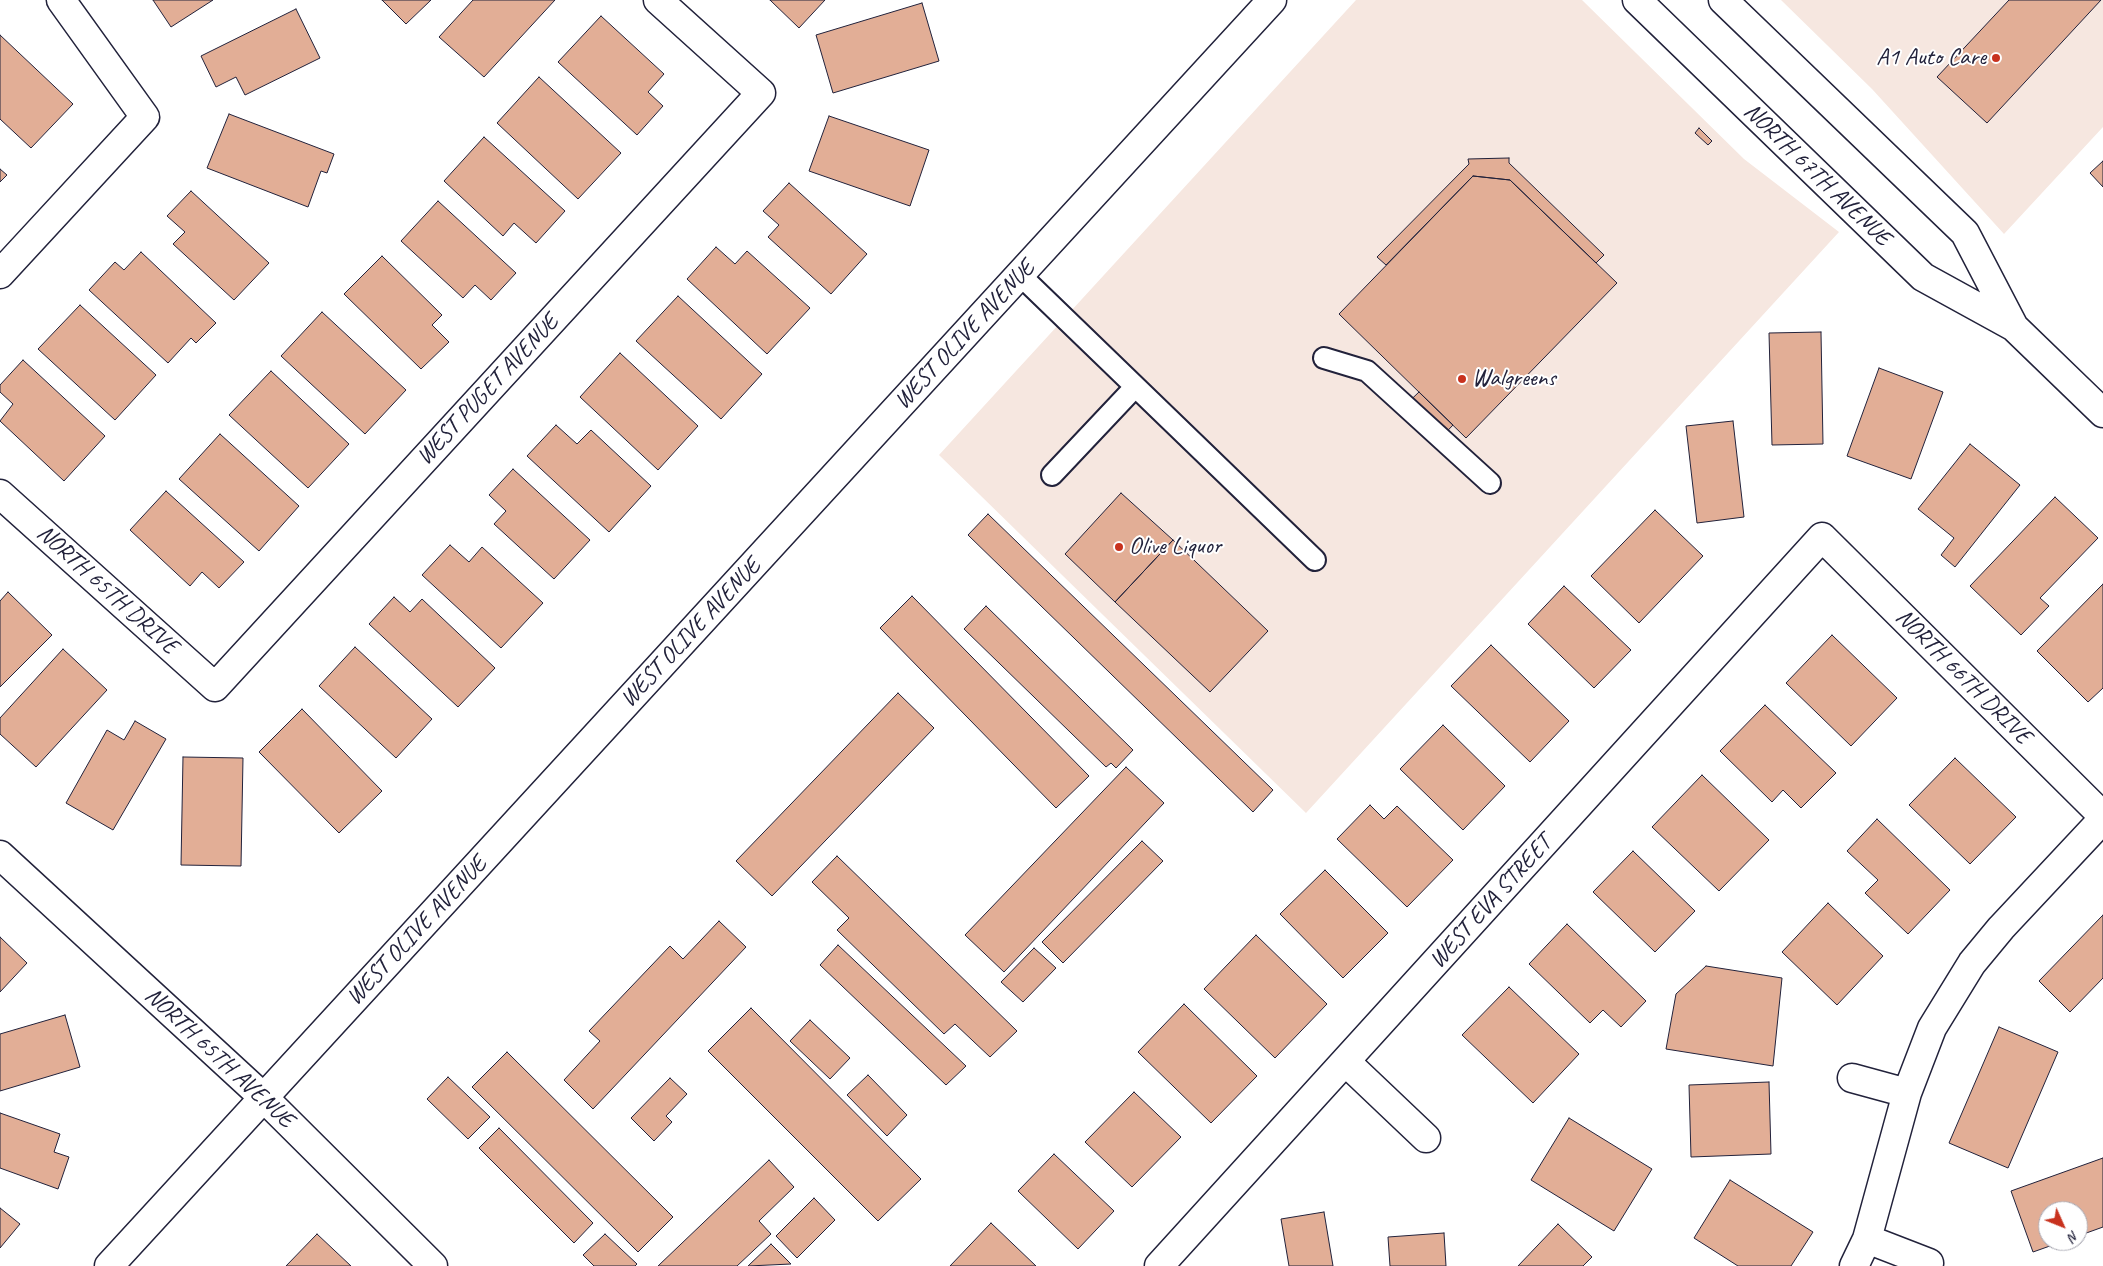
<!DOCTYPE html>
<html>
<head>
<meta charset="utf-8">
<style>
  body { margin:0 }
  #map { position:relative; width:2103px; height:1266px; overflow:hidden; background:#fff; font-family:Caveat,sans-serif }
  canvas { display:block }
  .north { position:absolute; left:2038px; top:1201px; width:50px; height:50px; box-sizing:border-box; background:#fff; border:1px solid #a7a7b1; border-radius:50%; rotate:134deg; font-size:14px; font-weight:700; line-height:20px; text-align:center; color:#22223b }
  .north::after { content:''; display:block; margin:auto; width:18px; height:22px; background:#c8321e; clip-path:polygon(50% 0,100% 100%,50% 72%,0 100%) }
</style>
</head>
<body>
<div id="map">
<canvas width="2103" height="1266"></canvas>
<div class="north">N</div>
</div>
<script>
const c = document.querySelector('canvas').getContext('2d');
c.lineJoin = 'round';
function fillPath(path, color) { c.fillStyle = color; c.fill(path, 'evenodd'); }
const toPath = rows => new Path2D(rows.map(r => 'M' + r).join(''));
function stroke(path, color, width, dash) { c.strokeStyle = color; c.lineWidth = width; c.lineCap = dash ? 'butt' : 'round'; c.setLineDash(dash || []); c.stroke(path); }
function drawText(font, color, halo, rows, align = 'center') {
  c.font = font + ' Caveat,sans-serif'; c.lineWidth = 4; c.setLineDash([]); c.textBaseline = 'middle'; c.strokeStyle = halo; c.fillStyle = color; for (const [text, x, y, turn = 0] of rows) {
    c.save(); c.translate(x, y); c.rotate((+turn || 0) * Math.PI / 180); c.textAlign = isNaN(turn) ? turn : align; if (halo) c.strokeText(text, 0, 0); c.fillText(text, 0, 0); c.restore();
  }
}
const built = toPath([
  [1356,0,1582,0,1744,159,1839,232,1306,813,939,455],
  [1781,0,2103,0,2103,127,2004,234,1872,89]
]);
const building = toPath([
  [153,0,213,0,171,27,153,0],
  [382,0,431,0,406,24,382,0],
  [473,0,555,0,484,77,439,37,473,0],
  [770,0,825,0,799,28,770,0],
  [2009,0,2101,0,1987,123,1937,77,2009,0],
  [922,3,939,61,833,93,816,35,922,3],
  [296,9,320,58,245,95,236,77,216,87,201,56,296,9],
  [601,16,664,74,648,92,663,106,637,135,558,62,601,16],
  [0,35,73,104,31,148,0,119,0,35],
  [539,77,621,153,578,199,497,123,539,77],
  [229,114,334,154,327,173,321,171,308,207,207,168,229,114],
  [829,116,929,150,910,206,809,171,829,116],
  [1699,128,1712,141,1708,145,1695,133,1699,128],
  [484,137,565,211,536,243,514,223,503,236,444,181,484,137],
  [1509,158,1509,163,1604,255,1596,263,1510,180,1473,176,1386,265,1377,257,1469,164,1468,159,1509,158],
  [2103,161,2103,187,2090,173,2103,161],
  [0,169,7,175,0,182,0,169],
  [1473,176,1510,180,1617,283,1466,438,1339,314,1473,176],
  [789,183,867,254,831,294,768,237,779,225,763,211,789,183],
  [191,191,269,263,234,300,173,244,185,232,167,216,191,191],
  [438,201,516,273,491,300,475,285,463,298,401,241,438,201],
  [716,247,735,264,747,251,810,308,767,354,687,279,716,247],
  [141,252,216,323,196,343,191,338,168,363,89,290,115,262,124,270,141,252],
  [382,256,442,315,432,325,449,342,421,369,344,294,382,256],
  [678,296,762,374,721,419,636,341,678,296],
  [80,305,156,375,115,420,38,349,80,305],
  [322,312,406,390,365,434,281,356,322,312],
  [1821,332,1823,444,1772,445,1769,333,1821,332],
  [620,353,698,426,658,470,580,397,620,353],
  [23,360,105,436,64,481,0,421,13,404,0,392,0,385,23,360],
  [1879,368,1943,392,1911,479,1847,456,1879,368],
  [271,371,349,444,308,488,229,415,271,371],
  [1419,392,1453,425,1433,446,1398,412,1419,392],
  [1733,421,1744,517,1697,523,1686,426,1733,421],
  [556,425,577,444,591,430,651,486,609,532,527,456,556,425],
  [220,434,299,506,259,551,179,479,220,434],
  [1970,444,2020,485,1955,567,1941,555,1954,538,1918,509,1970,444],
  [513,469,590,540,554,579,494,524,506,511,489,495,513,469],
  [166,491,244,562,219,588,202,572,190,586,130,530,166,491],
  [1121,493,1173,540,1115,602,1065,554,1121,493],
  [2055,497,2098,538,2040,598,2049,606,2021,635,1970,586,2055,497],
  [1655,510,1703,556,1639,623,1591,576,1655,510],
  [988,514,1273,790,1253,812,968,535,988,514],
  [1173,540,1268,631,1210,692,1115,602,1173,540],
  [450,545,469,562,482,547,543,603,501,648,422,575,450,545],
  [2103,584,2103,688,2088,702,2037,651,2103,584],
  [1564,586,1631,650,1594,688,1528,624,1564,586],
  [8,592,52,635,0,687,0,601,8,592],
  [912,596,1089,776,1056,808,880,628,912,596],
  [394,597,410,612,422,599,495,668,458,707,369,624,394,597],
  [986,606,1133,750,1116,768,1111,763,1106,767,964,629,986,606],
  [1832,635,1897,698,1851,746,1786,683,1832,635],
  [1491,645,1569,721,1530,762,1451,686,1491,645],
  [355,647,432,719,396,758,319,686,355,647],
  [63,649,107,690,36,767,0,734,0,718,63,649],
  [898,693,934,728,772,896,736,861,898,693],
  [1765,705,1836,773,1801,808,1783,790,1772,802,1720,751,1765,705],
  [302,709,382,791,339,833,259,752,302,709],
  [135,721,166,739,113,830,66,803,107,730,124,740,135,721],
  [1443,725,1505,786,1463,830,1400,769,1443,725],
  [183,757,243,758,241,866,181,865,183,757],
  [1955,758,2016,817,1970,864,1909,805,1955,758],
  [1126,767,1164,803,1004,972,965,935,1126,767],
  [1702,775,1769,840,1719,891,1652,827,1702,775],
  [1370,805,1384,819,1397,806,1453,860,1407,907,1337,839,1370,805],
  [1877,819,1950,890,1908,934,1865,893,1878,880,1847,851,1877,819],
  [1142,841,1163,861,1063,963,1042,942,1142,841],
  [1633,851,1695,911,1655,952,1593,892,1633,851],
  [837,856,1017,1031,990,1057,955,1024,944,1034,837,930,849,918,812,882,837,856],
  [1325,870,1388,933,1343,978,1280,914,1325,870],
  [1828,903,1883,956,1837,1005,1782,952,1828,903],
  [2103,915,2103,978,2070,1012,2039,981,2103,915],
  [719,921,746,947,593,1109,564,1080,600,1041,589,1031,670,946,683,959,719,921],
  [1567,924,1646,1001,1621,1027,1603,1010,1590,1023,1529,964,1567,924],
  [1256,935,1327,1004,1275,1058,1204,989,1256,935],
  [0,937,27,963,0,992,0,937],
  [838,945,966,1066,946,1085,820,965,838,945],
  [1034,948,1056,968,1023,1002,1001,982,1034,948],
  [1706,966,1782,978,1773,1066,1666,1049,1676,994,1706,966],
  [1509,987,1579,1054,1533,1103,1462,1035,1509,987],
  [1184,1004,1257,1076,1211,1123,1138,1052,1184,1004],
  [751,1008,921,1179,878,1221,708,1051,751,1008],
  [65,1015,80,1067,0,1091,0,1034,65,1015],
  [810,1020,850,1058,830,1079,790,1041,810,1020],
  [1999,1027,2058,1052,2008,1168,1949,1143,1999,1027],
  [507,1052,673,1217,638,1252,472,1087,507,1052],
  [868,1075,907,1115,887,1136,847,1095,868,1075],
  [448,1077,490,1117,468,1139,427,1099,448,1077],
  [670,1078,687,1094,666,1116,672,1122,654,1141,631,1118,670,1078],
  [1769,1082,1771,1154,1691,1157,1689,1085,1769,1082],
  [1134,1092,1181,1137,1132,1187,1085,1142,1134,1092],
  [0,1113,60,1134,54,1152,69,1157,58,1189,0,1168,0,1113],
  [1569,1118,1652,1169,1614,1231,1531,1180,1569,1118],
  [499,1128,593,1223,574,1243,479,1148,499,1128],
  [1054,1154,1114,1211,1078,1249,1018,1191,1054,1154],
  [2103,1158,2103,1227,2078,1236,2078,1211,2048,1211,2048,1241,2064,1241,2033,1252,2011,1191,2103,1158],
  [769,1160,794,1187,759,1221,771,1234,737,1266,658,1266,769,1160],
  [1730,1180,1813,1232,1791,1266,1738,1266,1694,1238,1730,1180],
  [814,1198,835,1220,797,1258,776,1236,814,1198],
  [0,1208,20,1224,0,1248,0,1208],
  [1324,1212,1333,1266,1289,1266,1281,1219,1324,1212],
  [991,1223,1036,1266,950,1266,991,1223],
  [1558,1224,1592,1257,1583,1266,1518,1266,1558,1224],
  [1444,1233,1446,1266,1390,1266,1388,1237,1444,1233],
  [317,1234,351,1266,286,1266,317,1234],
  [605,1234,637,1264,635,1266,594,1266,583,1255,605,1234],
  [771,1244,791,1264,748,1266,771,1244]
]);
const service = toPath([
  [1020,275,1315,560],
  [1324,358,1367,371,1490,483],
  [1052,475,1135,387]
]);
const minor = toPath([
  [0,274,145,117,61,0],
  [0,494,215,687,761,93,658,0],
  [0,855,264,1098,433,1266],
  [1346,1062,1426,1138],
  [1852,1078,1907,1093],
  [1867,1239,1929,1263],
  [1159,1266,1822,537,2103,816],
  [1854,1266,1867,1239,1907,1093,1932,1028,1972,963,2001,928,2103,819]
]);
const secondary = toPath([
  [1637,0,1923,277,2014,327,2103,413],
  [1723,0,1965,233,2014,327],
  [109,1266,1272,0]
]);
const markers = [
  [1996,58,5,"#c8321e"],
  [1462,379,5,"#c8321e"],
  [1119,547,5,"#c8321e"]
];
const poiNames = [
  ["A1 Auto Care",1986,58,"right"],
  ["Walgreens",1472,379],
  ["Olive Liquor",1129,547]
];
const streetNames = [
  ["NORTH 67TH AVENUE",1817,175,44],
  ["WEST OLIVE AVENUE",965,335,-47],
  ["WEST PUGET AVENUE",488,390,-47],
  ["NORTH 65TH DRIVE",107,590,42],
  ["WEST OLIVE AVENUE",691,633,-47],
  ["NORTH 66TH DRIVE",1963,677,45],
  ["WEST EVA STREET",1491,902,-48],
  ["WEST OLIVE AVENUE",417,931,-47],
  ["NORTH 65TH AVENUE",219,1058,43]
];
fillPath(built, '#f6e7e0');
fillPath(building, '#e2ae96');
stroke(building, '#22223b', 1);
stroke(service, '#22223b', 24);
stroke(minor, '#22223b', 31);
stroke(secondary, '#22223b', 31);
stroke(service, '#fff', 20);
stroke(minor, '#fff', 28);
stroke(secondary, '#fff', 28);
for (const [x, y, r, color] of markers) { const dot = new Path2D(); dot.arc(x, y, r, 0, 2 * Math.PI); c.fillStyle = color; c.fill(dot); stroke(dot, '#fff', 2); }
drawText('24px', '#22223b', '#fff', poiNames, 'left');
drawText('24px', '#22223b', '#fff', streetNames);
</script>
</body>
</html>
